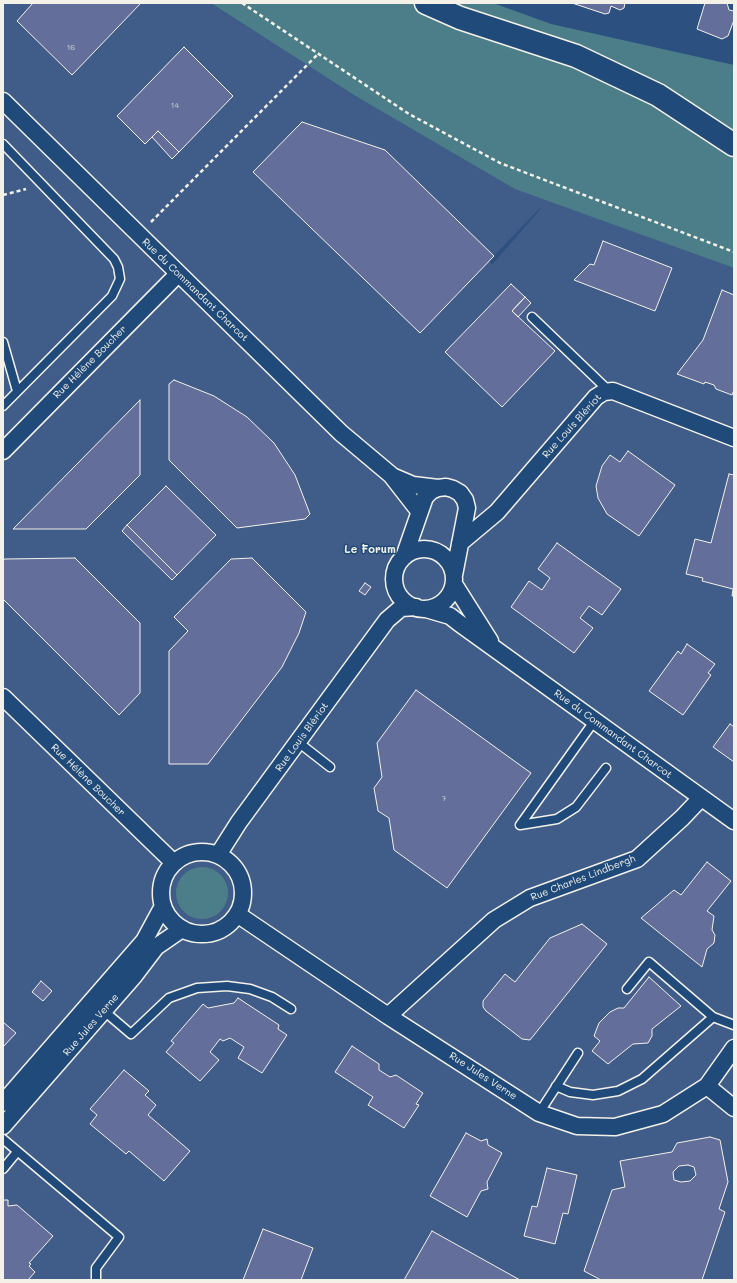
<!DOCTYPE html>
<html>
<head>
<meta charset="utf-8">
<style>
  body { margin:0 }
  #map { position:relative; width:737px; height:1283px; overflow:hidden; background:#2c5180; font-family:Mali,sans-serif }
  canvas { display:block }
  .frame { position:absolute; inset:0; border:4px solid #f4f1e8; pointer-events:none }
</style>
</head>
<body>
<div id="map">
<canvas width="737" height="1283"></canvas>
<div class="frame"></div>
</div>
<script>
const c = document.querySelector('canvas').getContext('2d');
c.lineJoin = 'round';
function fillPath(path, color) { c.fillStyle = color; c.fill(path, 'evenodd'); }
const toPath = rows => new Path2D(rows.map(r => 'M' + r).join(''));
function stroke(path, color, width, dash) { c.strokeStyle = color; c.lineWidth = width; c.lineCap = dash ? 'butt' : 'round'; c.setLineDash(dash || []); c.stroke(path); }
function drawText(font, color, halo, rows, align = 'center') {
  c.font = font + ' Mali,sans-serif'; c.lineWidth = 3; c.setLineDash([]); c.textBaseline = 'middle'; c.strokeStyle = halo; c.fillStyle = color; for (const [text, x, y, turn = 0] of rows) {
    c.save(); c.translate(x, y); c.rotate((+turn || 0) * Math.PI / 180); c.textAlign = isNaN(turn) ? turn : align; if (halo) c.strokeText(text, 0, 0); c.fillText(text, 0, 0); c.restore();
  }
}
const built = toPath([
  [3,3,211,3,354,95,548,200,734,268,734,1280,3,1280],
  [541,207,542,207,492,265,489,261]
]);
const green = toPath([
  [211,3,493,3,551,24,734,65,734,268,515,189,354,95],
  '176 893a26 26 0 1 1 52 0a26 26 0 1 1-52 0Z'
]);
const building = toPath([
  [33,3,141,3,72,75,17,21,33,3],
  [572,3,625,3,624,8,620,10,611,6,609,13,605,14,572,3],
  [705,3,727,3,729,10,734,11,734,20,728,36,722,39,697,29,705,3],
  [184,47,233,96,179,152,158,131,145,144,117,116,184,47],
  [302,122,385,150,494,256,420,333,253,172,302,122],
  [158,131,179,152,172,159,152,137,158,131],
  [603,241,672,268,655,311,574,280,590,264,594,265,603,241],
  [511,284,525,297,512,311,555,351,502,407,445,352,511,284],
  [722,290,734,295,734,390,732,395,716,389,714,385,705,382,704,384,677,374,703,340,722,290],
  [525,297,531,303,518,317,512,311,525,297],
  [174,380,214,396,247,417,274,443,295,475,310,514,305,519,237,528,169,460,169,384,174,380],
  [140,400,140,475,86,529,13,529,140,400],
  [628,451,675,485,639,536,607,514,598,498,596,486,602,466,610,455,620,462,628,451],
  [729,474,734,475,734,596,732,596,733,589,702,581,703,578,686,574,695,539,711,543,729,474],
  [166,486,216,535,177,575,127,525,166,486],
  [127,525,177,575,172,580,122,531,127,525],
  [557,543,621,589,602,615,589,606,580,618,593,628,574,653,511,607,529,581,542,590,550,578,538,569,557,543],
  [75,558,140,623,140,693,119,715,3,599,3,560,5,559,75,558],
  [252,558,306,612,299,633,282,667,208,764,169,764,169,651,188,631,174,617,231,559,252,558],
  [365,583,371,587,365,595,359,591,365,583],
  [687,644,715,664,708,673,711,675,683,715,649,691,678,651,681,654,687,644],
  [416,690,531,773,447,888,394,850,389,818,378,811,374,788,382,777,377,743,416,690],
  [730,724,733,726,734,725,734,762,713,747,730,724],
  [707,862,731,881,707,911,714,916,712,930,715,935,714,943,707,949,702,967,641,918,674,890,681,895,707,862],
  [582,924,607,944,530,1040,522,1039,486,1011,483,1007,483,1001,505,974,515,982,550,938,582,924],
  [649,977,681,1006,652,1029,652,1036,648,1043,633,1044,608,1064,592,1051,600,1041,594,1036,599,1023,610,1012,618,1008,624,1008,649,977],
  [41,981,52,991,43,1001,32,992,41,981],
  [238,998,279,1025,278,1029,287,1035,262,1073,238,1058,244,1047,230,1038,223,1041,220,1039,210,1052,219,1060,200,1081,166,1052,174,1043,171,1041,203,1004,208,1008,234,1003,238,998],
  [3,1022,16,1033,3,1047,3,1022],
  [352,1046,379,1064,379,1070,390,1077,396,1075,423,1093,416,1104,419,1105,404,1128,368,1105,373,1097,335,1072,352,1046],
  [124,1070,149,1091,145,1095,156,1105,148,1115,190,1151,164,1181,129,1151,126,1154,90,1124,97,1115,90,1109,124,1070],
  [466,1133,481,1141,487,1139,488,1145,502,1153,487,1182,488,1189,481,1191,467,1217,430,1196,466,1133],
  [710,1137,720,1140,728,1182,719,1209,725,1212,702,1280,601,1280,584,1271,612,1190,625,1187,620,1161,672,1152,677,1143,710,1137],
  [688,1165,694,1167,696,1175,690,1181,681,1182,674,1180,673,1172,679,1166,688,1165],
  [547,1168,577,1175,568,1214,563,1213,555,1244,524,1236,532,1206,537,1207,547,1168],
  [3,1198,3,1200,8,1200,8,1206,17,1205,53,1236,29,1263,31,1264,29,1266,35,1272,28,1280,3,1280,3,1198],
  [263,1229,313,1248,301,1280,243,1280,263,1229],
  [432,1231,520,1280,404,1280,432,1231]
]);
const path = toPath([
  [242,3,409,114,500,163,734,252],
  [3,195,26,189],
  [151,222,318,54]
]);
const lane = toPath([
  [3,144,114,259,118,267,120,279,112,296,3,406],
  [532,317,608,390],
  [3,342,17,391],
  [595,720,520,825,557,819,576,807,606,768],
  [298,742,330,767],
  [627,989,649,962,713,1017,734,1025],
  [104,1011,131,1034,169,998,197,988,227,986,250,989,272,997,291,1009],
  [556,1086,570,1092,593,1095,618,1091,642,1079,713,1017],
  [539,1113,578,1053],
  [3,1139,119,1237,96,1268,96,1280],
  [3,1169,17,1152]
]);
const street = toPath([
  [3,101,341,433,391,475,419,511],
  [3,451,178,274],
  [392,476,413,485,438,488],
  [460,543,497,512,596,397,604,392,613,391,734,438],
  '394 579a30 30 0 1 1 60 0a30 30 0 1 1-60 0Z',
  [404,557,425,497,431,491,438,488,446,487,453,489,460,493,465,500,467,508,454,575],
  [454,584,490,641],
  [426,609,450,616,459,623,734,821],
  [3,697,174,863],
  '161 893a41 41 0 1 1 82 0a41 41 0 1 1-82 0Z',
  [218,855,239,822,387,620,401,608,416,607],
  [237,914,388,1016,539,1113,577,1126,615,1127,663,1114,707,1086,734,1048],
  [388,1016,494,920,530,898,637,859,682,818,701,798],
  [707,1086,734,1108],
  [3,1103,144,941,163,906],
  [3,1126,134,976,156,947,182,929]
]);
const secondary = toPath([
  [426,3,460,18,576,56,658,95,734,145]
]);
const numberNames = [
  ["16",71,48],
  ["14",175,106],
  ["7",444,799]
];
const streetNames = [
  ["Rue du Commandant Charcot",195,290,44],
  ["Rue Hélène Boucher",90,362,-45],
  ["Rue Louis Blériot",572,426,-48],
  ["Rue du Commandant Charcot",613,734,36],
  ["Rue Louis Blériot",302,737,-54],
  ["Rue Hélène Boucher",88,780,44],
  ["Rue Charles Lindbergh",583,878,-21],
  ["Rue Jules Verne",91,1025,-49],
  ["Rue Jules Verne",483,1076,33]
];
const neighbourhoodNames = [
  ["Le Forum",370,550]
];
fillPath(built, '#405d8a');
fillPath(green, '#4c7e89');
fillPath(building, '#636f9a');
stroke(building, '#f4f1e8', 1);
stroke(lane, '#f4f1e8', 11);
stroke(street, '#f4f1e8', 19);
stroke(secondary, '#f4f1e8', 25);
stroke(path, '#f4f1e8', 2.5, [4, 3]);
stroke(lane, '#1f4a7a', 8);
stroke(street, '#1f4a7a', 16);
stroke(secondary, '#1f4a7a', 22);
drawText('8px', '#d0d0d4', null, numberNames);
drawText('10px', '#f4f1e8', '#1f4a7a', streetNames);
drawText('bold 11px', '#f4f1e8', '#1f4a7a', neighbourhoodNames);
</script>
</body>
</html>
